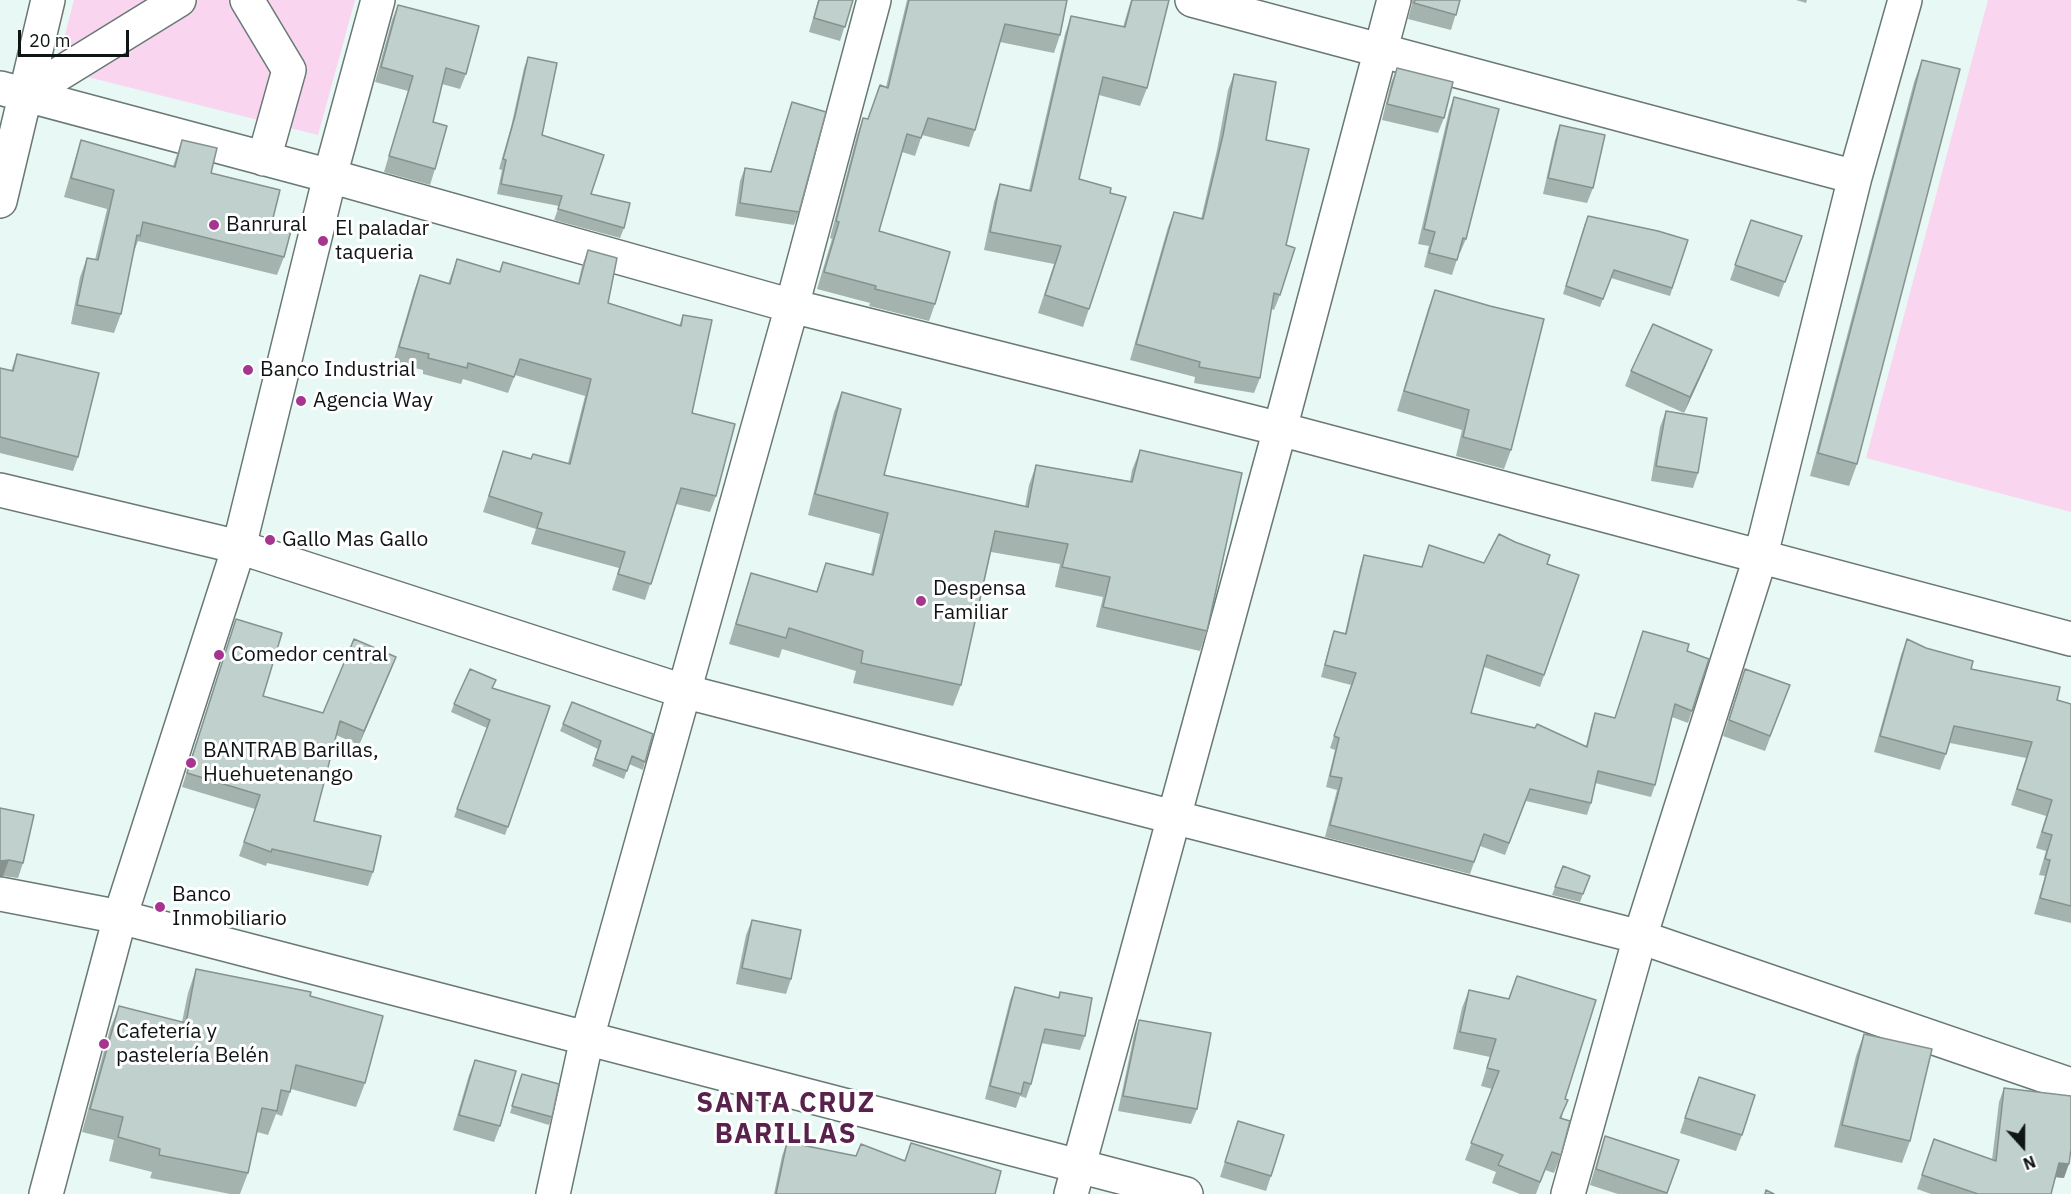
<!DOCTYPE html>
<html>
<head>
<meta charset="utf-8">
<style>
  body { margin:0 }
  #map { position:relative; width:2071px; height:1194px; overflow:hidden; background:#e8f8f4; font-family:"IBM Plex Sans",sans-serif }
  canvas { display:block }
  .north { position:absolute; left:1993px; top:1116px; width:60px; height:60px; -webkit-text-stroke:4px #fff; paint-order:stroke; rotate:159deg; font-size:16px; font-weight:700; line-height:24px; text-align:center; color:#0f1514 }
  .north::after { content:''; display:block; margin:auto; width:21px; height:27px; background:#0f1514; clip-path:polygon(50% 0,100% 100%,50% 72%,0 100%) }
  .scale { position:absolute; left:18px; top:30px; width:111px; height:27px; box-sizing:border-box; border:3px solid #0f1514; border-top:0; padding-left:8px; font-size:18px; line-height:21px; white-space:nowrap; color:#0f1514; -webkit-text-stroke:4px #fff; paint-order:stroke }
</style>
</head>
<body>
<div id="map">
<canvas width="2071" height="1194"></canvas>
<div class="north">N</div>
<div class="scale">20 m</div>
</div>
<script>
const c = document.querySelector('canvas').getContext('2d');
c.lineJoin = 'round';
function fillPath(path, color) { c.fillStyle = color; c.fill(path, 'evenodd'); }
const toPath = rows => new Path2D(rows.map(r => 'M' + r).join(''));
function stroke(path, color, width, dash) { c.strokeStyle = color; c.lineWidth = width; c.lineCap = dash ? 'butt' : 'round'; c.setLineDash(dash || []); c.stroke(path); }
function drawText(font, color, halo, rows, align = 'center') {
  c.font = font + ' "IBM Plex Sans",sans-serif'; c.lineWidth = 6; c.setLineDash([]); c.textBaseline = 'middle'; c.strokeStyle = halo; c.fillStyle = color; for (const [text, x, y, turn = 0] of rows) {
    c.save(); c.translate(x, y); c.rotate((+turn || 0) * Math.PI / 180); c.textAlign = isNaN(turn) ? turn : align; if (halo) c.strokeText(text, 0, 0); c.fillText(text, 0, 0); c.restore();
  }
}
const green = toPath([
  [74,0,355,0,318,135,56,69],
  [1988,0,2071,0,2071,512,1866,458]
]);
const minor = toPath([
  [247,0,289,70,264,159],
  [1192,0,1855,177],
  [0,88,330,176,792,306,1280,429,2071,639],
  [25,95,179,0],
  [0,201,48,0],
  [0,490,239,547,683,691,1640,937,2071,1085],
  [0,894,120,917,1186,1194],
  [46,1194,120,917,239,547,330,176,378,0],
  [553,1194,587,1038,792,306,874,0],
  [1071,1194,1280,429,1394,0],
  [1568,1194,1640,937,1761,555,1855,177,1905,0]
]);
const wall = toPath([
  [818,0,853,0,840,41,809,32],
  [907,0,1067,0,1060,35,1054,53,1000,42,975,130,969,147,922,135,915,156,902,152,879,231,935,304,929,321,869,306,870,303,817,289,832,239,830,238,857,135,863,118,868,119,886,87],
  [1131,0,1169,0,1147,88,1140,106,1099,95,1079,179,1089,309,1083,327,1038,313,1054,264,984,250,994,202,1000,184,1029,190,1065,34,1071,16,1123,27],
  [1412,0,1460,0,1451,30,1408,19,1412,4],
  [1796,0,1807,0,1806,3],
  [398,5,466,74,460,89,442,84,433,122,435,169,430,185,384,172,408,91,375,82,392,20],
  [528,57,542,135,591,194,624,228,620,238,554,220,559,206,497,194,502,170,499,169,511,127,524,68],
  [1922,60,1857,464,1849,486,1810,476,1914,82],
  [1397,68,1444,118,1438,133,1382,120,1391,83],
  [1234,74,1266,140,1286,245,1280,295,1274,310,1271,309,1260,378,1254,393,1194,383,1195,377,1130,360,1168,227,1174,212,1201,219,1217,150,1228,90],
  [1454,97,1466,239,1460,253,1459,253,1452,275,1424,267,1429,246,1418,244,1449,111],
  [792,102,799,212,794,225,735,216,740,181,745,168,770,172],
  [1560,125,1593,188,1587,203,1543,194,1555,140],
  [81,140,173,166,182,140,211,173,272,222,284,257,277,275,138,241,133,254,121,314,114,333,71,324,80,277,87,258,95,260,107,209,64,197,75,159],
  [1751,220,1802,236,1779,297,1730,280],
  [1585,223,1688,240,1670,296,1611,278,1600,307,1563,294],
  [588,250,608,303,679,326,683,315,692,413,716,496,710,512,676,504,645,600,612,590,619,568,531,544,536,529,483,512,503,451,531,459,568,463,585,396,515,375,508,393,463,379,461,384,423,374,423,370,393,363,414,291,420,275,448,284,457,259,499,272,503,262,578,284,582,266],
  [1435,290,1511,450,1504,469,1456,456,1462,430,1397,411,1428,309],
  [17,354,78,457,73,471,0,453,0,368,11,371],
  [1706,365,1684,413,1625,386,1631,371],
  [842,392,884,475,1025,507,1029,485,1036,465,1130,481,1132,470,1140,450,1207,631,1200,651,1096,627,1103,597,1055,587,1060,564,991,552,961,685,953,706,853,683,856,671,782,649,779,658,729,644,744,594,751,573,816,592,826,563,871,574,880,534,808,515,834,412],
  [1666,411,1698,473,1693,488,1651,481,1660,427],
  [1364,555,1421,567,1484,563,1547,564,1579,575,1540,687,1484,667,1471,713,1586,746,1591,725,1595,713,1614,718,1687,651,1692,711,1688,723,1672,717,1655,785,1651,797,1595,783,1591,803,1587,815,1526,801,1505,855,1480,846,1470,874,1325,837,1337,790,1326,787,1335,750,1330,748,1351,685,1321,677,1330,643,1334,631,1345,633,1360,567],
  [236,619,263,696,323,713,396,657,359,745,336,735,314,821,373,872,368,886,267,863,266,866,239,856,255,809,182,787],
  [1907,639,1971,669,2057,700,2071,704,2071,923,2034,914,2045,876,2039,875,2046,851,2036,848,2046,816,2011,805,2026,758,1950,743,1940,770,1874,752,1901,655],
  [1745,669,1790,685,1765,751,1723,736],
  [493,688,550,706,505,835,454,817,487,728,451,712,454,704],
  [563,724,645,762,643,770,629,764,624,779,592,766,598,749,560,731],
  [0,808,23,863,18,878,3,876],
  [1563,866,1590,876,1580,902,1552,895],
  [752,920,791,979,786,994,736,984,746,935],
  [196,969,310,996,365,1083,356,1107,291,1089,282,1116,276,1114,268,1135,257,1132,248,1173,240,1194,230,1194,150,1178,152,1172,109,1161,114,1140,82,1132,110,1029,119,1006,182,1022,188,993],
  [1517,976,1565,1099,1562,1118,1561,1155,1554,1173,1545,1170,1536,1194,1520,1194,1492,1183,1496,1172,1465,1160,1492,1089,1481,1086,1490,1057,1453,1049,1462,1008,1469,990,1508,999],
  [1015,987,1058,998,1060,992,1085,1036,1080,1050,1041,1043,1031,1084,1026,1098,1020,1096,1016,1108,985,1099,1010,1000],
  [1139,1020,1197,1109,1191,1124,1118,1111,1134,1035],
  [1864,1034,1910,1141,1902,1163,1834,1147,1856,1056],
  [475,1060,500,1126,494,1142,453,1130,469,1075],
  [520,1081,552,1117,549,1125,510,1113],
  [2004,1088,2064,1178,2056,1177,2051,1194,1931,1194,1917,1189,1934,1139,1992,1160,1999,1102],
  [1693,1092,1742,1135,1736,1151,1680,1133],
  [1238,1121,1271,1176,1266,1191,1220,1177],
  [1605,1136,1679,1160,1667,1194,1618,1194,1590,1185,1600,1151],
  [787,1142,856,1156,905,1160,911,1143,995,1194,774,1194,782,1156]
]);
const shadedWall = toPath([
  [1712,350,1706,365,1684,413,1690,397],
  [396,657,391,670,359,745,364,731],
  [9,860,3,876,0,876,0,861],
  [2059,1163,2069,1164,2064,1178,2054,1177]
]);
const building = toPath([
  [819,0,853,0,845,27,814,18,819,0],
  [909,0,1067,0,1060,35,1005,24,975,130,928,118,921,138,907,134,879,231,950,252,935,304,875,289,876,286,824,272,839,222,836,221,863,118,868,119,880,85,888,88,909,0],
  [1132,0,1169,0,1147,88,1103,77,1079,179,1111,188,1110,193,1126,197,1089,309,1045,295,1061,246,990,232,1000,184,1031,191,1071,16,1125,27,1132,0],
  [1415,0,1460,0,1456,15,1414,3,1415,0],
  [398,5,479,26,466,74,446,68,433,122,447,126,435,169,389,156,413,76,381,67,398,5],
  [528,57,557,63,542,135,604,155,591,194,630,203,624,228,558,209,562,196,501,184,506,160,503,159,515,116,528,57],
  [1922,60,1960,69,1857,464,1818,453,1922,60],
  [1397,68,1453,82,1444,118,1387,104,1397,68],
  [1234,74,1276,82,1266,140,1309,149,1286,245,1295,248,1280,295,1274,293,1260,378,1199,367,1200,362,1136,344,1174,212,1203,219,1223,135,1234,74],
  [1454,97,1499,109,1466,239,1463,238,1457,260,1429,253,1435,232,1424,229,1454,97],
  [792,102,826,112,799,212,740,203,745,168,771,172,792,102],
  [1560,125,1605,135,1593,188,1548,178,1560,125],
  [81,140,175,167,182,140,217,148,211,173,280,190,272,222,292,227,284,257,143,222,140,236,137,235,121,314,77,305,87,258,98,260,114,190,71,178,81,140],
  [1588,216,1658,231,1688,240,1672,288,1614,270,1603,299,1566,286,1588,216],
  [1751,220,1802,236,1785,282,1735,265,1751,220],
  [588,250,617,258,608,303,681,326,683,315,712,320,692,413,735,424,716,496,681,488,651,584,618,574,625,552,537,528,542,513,489,496,503,451,531,459,533,454,570,464,591,379,520,359,514,377,468,363,467,368,428,358,429,354,399,347,420,275,450,284,457,259,500,272,503,262,579,284,588,250],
  [1435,290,1490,306,1544,319,1511,450,1463,437,1469,410,1404,391,1435,290],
  [1653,324,1712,350,1690,397,1631,371,1653,324],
  [17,354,99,373,78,457,0,437,0,368,13,371,17,354],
  [842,392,901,409,884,475,1028,507,1036,465,1132,482,1140,450,1242,473,1207,631,1103,607,1110,577,1062,567,1068,544,995,531,961,685,861,663,863,651,789,628,786,638,736,624,751,573,817,592,826,563,873,575,888,513,815,494,842,392],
  [1666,411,1707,418,1698,473,1656,466,1666,411],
  [1499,534,1515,542,1550,555,1547,564,1579,575,1544,675,1487,655,1471,713,1535,728,1537,724,1587,747,1595,713,1615,718,1643,631,1689,644,1687,651,1709,659,1692,711,1675,704,1655,785,1598,771,1591,803,1530,789,1509,843,1484,834,1474,862,1330,825,1342,778,1330,776,1339,738,1334,736,1356,673,1325,665,1334,631,1346,634,1364,555,1422,567,1429,545,1484,563,1499,534],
  [236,619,282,633,263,696,323,713,354,639,396,657,364,731,340,721,314,821,381,836,373,872,272,849,271,852,244,842,260,795,187,773,236,619],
  [1907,639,1926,648,1973,661,1971,669,2060,687,2057,700,2071,704,2071,906,2040,898,2050,860,2045,859,2052,835,2042,832,2052,800,2017,789,2032,742,1954,726,1946,754,1880,736,1907,639],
  [470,669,496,680,492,688,550,706,508,827,457,809,490,720,454,704,470,669],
  [1745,669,1790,685,1770,736,1729,720,1745,669],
  [572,702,653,734,645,762,632,756,627,771,595,759,601,741,563,724,572,702],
  [0,808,34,815,23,863,9,860,0,861,0,808],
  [1563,866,1590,876,1583,894,1555,887,1563,866],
  [752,920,801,930,791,979,742,968,752,920],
  [196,969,311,992,310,996,383,1016,365,1083,296,1065,290,1092,281,1090,277,1111,262,1108,248,1173,159,1155,160,1149,118,1137,123,1117,90,1109,119,1006,186,1023,196,969],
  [1517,976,1596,1000,1565,1099,1568,1100,1560,1118,1570,1121,1561,1155,1552,1152,1540,1182,1498,1165,1503,1155,1471,1143,1499,1071,1487,1068,1496,1039,1460,1032,1469,990,1509,999,1517,976],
  [1015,987,1059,998,1060,992,1092,998,1085,1036,1045,1029,1031,1084,1024,1082,1021,1094,990,1086,1015,987],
  [1139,1020,1211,1033,1197,1109,1123,1096,1139,1020],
  [1864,1034,1932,1049,1910,1141,1842,1125,1864,1034],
  [475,1060,516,1071,500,1126,459,1115,475,1060],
  [522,1074,559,1084,552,1117,512,1106,522,1074],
  [1699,1077,1755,1095,1742,1135,1685,1118,1699,1077],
  [2004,1088,2071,1096,2071,1149,2069,1164,2059,1163,2051,1194,1978,1194,1922,1175,1934,1139,1996,1161,2004,1088],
  [1238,1121,1284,1135,1271,1176,1225,1162,1238,1121],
  [1605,1136,1679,1160,1667,1193,1596,1169,1605,1136],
  [787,1142,856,1156,861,1144,905,1161,911,1143,1001,1171,995,1194,776,1194,787,1142],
  [1766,1190,1774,1194,1765,1194,1766,1190]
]);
const markers = [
  [214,225,6,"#a63590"],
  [323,241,6,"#a63590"],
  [248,370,6,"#a63590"],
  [301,401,6,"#a63590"],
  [270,540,6,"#a63590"],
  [921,601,6,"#a63590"],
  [219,655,6,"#a63590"],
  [191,763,6,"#a63590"],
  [160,907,6,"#a63590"],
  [104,1044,6,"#a63590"]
];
const poiNames = [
  ["Banrural",226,225],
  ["El paladar",335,229],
  ["taqueria",335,253],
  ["Banco Industrial",260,370],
  ["Agencia Way",313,401],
  ["Gallo Mas Gallo",282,540],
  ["Despensa",933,589],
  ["Familiar",933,613],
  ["Comedor central",231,655],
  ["BANTRAB Barillas,",203,751],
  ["Huehuetenango",203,775],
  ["Banco",172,895],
  ["Inmobiliario",172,919],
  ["Cafetería y",116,1032],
  ["pastelería Belén",116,1056]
];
const districtNames = [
  ["SANTA CRUZ",786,1104],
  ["BARILLAS",786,1135]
];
fillPath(green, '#f9d5ef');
stroke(minor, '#697875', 36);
stroke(minor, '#fff', 33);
fillPath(wall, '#a5b3af');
fillPath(shadedWall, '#86928f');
fillPath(building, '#c0d0cc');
stroke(building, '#86928f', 1.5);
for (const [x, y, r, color] of markers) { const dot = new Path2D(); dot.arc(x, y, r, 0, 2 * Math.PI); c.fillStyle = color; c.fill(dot); stroke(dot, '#fff', 2); }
drawText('21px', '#0f1514', '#fff', poiNames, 'left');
c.letterSpacing = '1.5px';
drawText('bold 27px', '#59224d', '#fff', districtNames);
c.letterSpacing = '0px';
</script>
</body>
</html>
